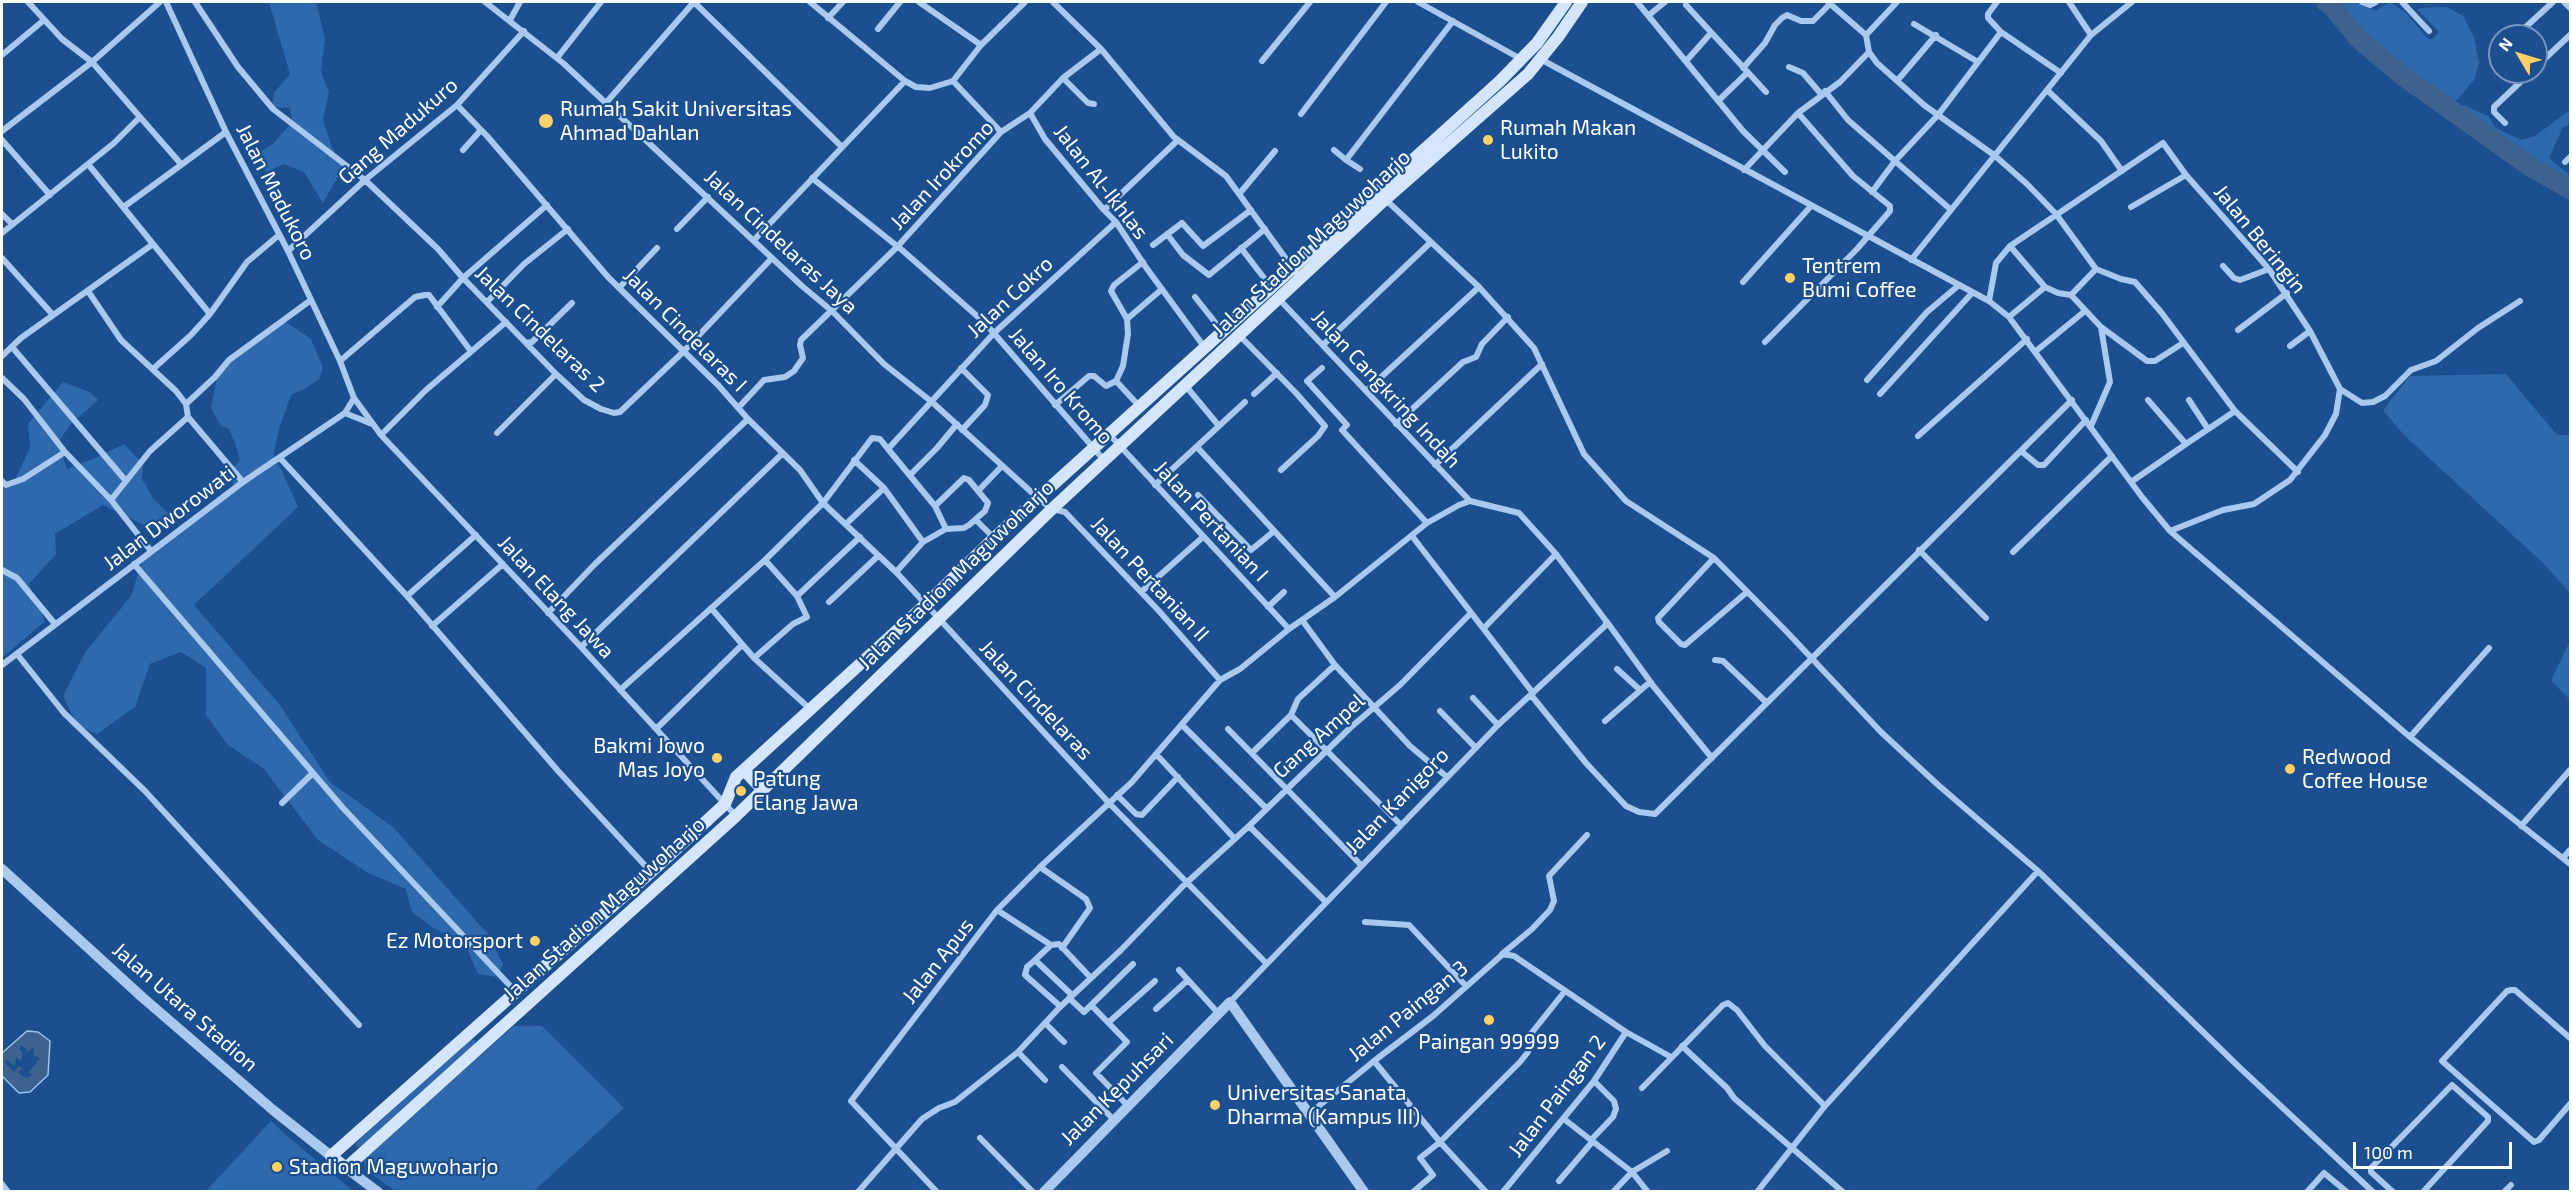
<!DOCTYPE html>
<html>
<head>
<meta charset="utf-8">
<style>
  body { margin:0 }
  #map { position:relative; width:2572px; height:1193px; overflow:hidden; background:#1b4f8f; font-family:"Exo 2",sans-serif }
  canvas { display:block }
  .frame { position:absolute; inset:0; border:3px solid #fff; pointer-events:none }
  .north { position:absolute; left:2488px; top:24px; width:60px; height:60px; box-sizing:border-box; background:#1b4f8f; border:2px solid #7695bc; border-radius:50%; rotate:308deg; font-size:16px; font-weight:700; line-height:24px; text-align:center; color:#fff }
  .north::after { content:''; display:block; margin:auto; width:21px; height:27px; background:#ffd166; clip-path:polygon(50% 0,100% 100%,50% 72%,0 100%) }
  .scale { position:absolute; left:2353px; top:1142px; width:159px; height:27px; box-sizing:border-box; border:3px solid #fff; border-top:0; padding-left:8px; font-size:18px; line-height:21px; white-space:nowrap; color:#fff; -webkit-text-stroke:4px #1b4f8f; paint-order:stroke }
</style>
</head>
<body>
<div id="map">
<canvas width="2572" height="1193"></canvas>
<div class="frame"></div>
<div class="north">N</div>
<div class="scale">100 m</div>
</div>
<script>
const c = document.querySelector('canvas').getContext('2d');
c.lineJoin = 'round';
function fillPath(path, color) { c.fillStyle = color; c.fill(path, 'evenodd'); }
const toPath = rows => new Path2D(rows.map(r => 'M' + r).join(''));
function stroke(path, color, width, dash) { c.strokeStyle = color; c.lineWidth = width; c.lineCap = dash ? 'butt' : 'round'; c.setLineDash(dash || []); c.stroke(path); }
function drawText(font, color, halo, rows, align = 'center') {
  c.font = font + ' "Exo 2",sans-serif'; c.lineWidth = 4.5; c.setLineDash([]); c.textBaseline = 'middle'; c.strokeStyle = halo; c.fillStyle = color; for (const [text, x, y, turn = 0] of rows) {
    c.save(); c.translate(x, y); c.rotate((+turn || 0) * Math.PI / 180); c.textAlign = isNaN(turn) ? turn : align; if (halo) c.strokeText(text, 0, 0); c.fillText(text, 0, 0); c.restore();
  }
}
const green = toPath([
  [269,2,316,2,325,39,321,72,329,92,323,120,332,148,344,166,323,203,304,172,284,164,266,172,255,156,274,143,292,122,290,108,272,107,274,93,290,74],
  [2335,2,2361,2,2375,11,2390,2,2406,13,2428,39,2433,39,2439,32,2417,9,2435,7,2449,8,2463,16,2474,38,2479,63,2474,80,2458,99,2452,103,2436,95,2364,38],
  [2463,105,2488,116,2496,128,2521,140,2535,136,2570,110,2570,124,2563,127,2549,158,2570,175,2570,185,2536,165,2457,108],
  [286,322,311,339,323,368,319,379,308,387,291,395,279,428,272,463,277,460,298,507,194,605,279,704,330,782,393,827,487,933,503,964,497,977,478,974,465,944,432,927,412,912,406,889,368,873,318,840,264,769,228,745,206,715,206,668,181,652,150,664,135,707,97,734,77,725,63,696,86,651,131,596,144,556,235,488,228,474,240,460,234,440,228,428,221,426,211,408,219,367],
  [2506,374,2557,435,2570,435,2570,593,2544,564,2402,433,2383,410,2410,376],
  [63,382,90,392,98,400,70,425,58,443,67,469,93,459,124,444,143,464,142,479,153,498,177,522,148,527,103,505,55,534,56,554,29,584,45,621,2,658,2,482,14,482,30,448,28,424],
  [2570,641,2570,700,2551,680],
  [514,1026,542,1026,624,1108,534,1191,395,1191,365,1169,364,1158,369,1153],
  [471,1039,475,1040,475,1044,360,1147,356,1147,356,1143],
  [271,1121,287,1136,353,1191,206,1191]
]);
const water = toPath([
  [27,1031,38,1032,50,1041,48,1075,30,1092,19,1093,2,1076,2,1053,27,1031]
]);
const pier = toPath([
  [21,1045,27,1049,26,1053,32,1048,34,1049,34,1057,36,1056,40,1058,29,1072,32,1075,28,1078,22,1076,18,1072,22,1069,26,1071,19,1066,14,1072,4,1062,7,1060,15,1066,16,1057,21,1061,23,1053,19,1049]
]);
const river = toPath([
  [2326,2,2332,6,2358,38,2403,76,2531,167,2570,189]
]);
const minor = toPath([
  [28,2,62,39,92,62,181,164],
  [166,2,226,132,288,251,340,361,354,398,381,435,581,647,736,816],
  [195,2,238,67,273,109,365,180,438,249,463,278,556,374,584,400,601,409,614,413,620,412,683,352,772,258],
  [485,2,563,63,802,286,832,311,884,364,932,402,1039,499,1052,509,1065,512,1159,611,1220,680],
  [694,2,842,147],
  [810,2,905,81],
  [919,2,981,45],
  [1053,2,1101,49,1174,137,1226,176,1300,278],
  [1418,2,1521,59],
  [1637,2,1743,131,1785,172],
  [1828,2,1866,35,1869,52,1877,63,1924,105,1994,155,2027,184,2056,214,2096,269,2121,279,2135,282,2161,312,2235,411,2298,472],
  [2069,2,2091,35],
  [2362,2,2370,5,2376,2],
  [2402,2,2429,31],
  [2564,2,2570,8],
  [1686,5,1766,92],
  [1649,15,1665,2],
  [828,18,843,2],
  [510,20,520,2],
  [1914,24,1978,62],
  [878,29,900,2],
  [2001,32,2061,73],
  [1866,35,1897,2],
  [2517,35,2553,2],
  [2,55,44,20],
  [557,58,601,2],
  [1542,60,1989,301,2009,317,2142,497,2170,531,2410,737,2570,864],
  [1687,60,1711,33],
  [1262,61,1310,2],
  [1789,67,1803,73,1821,94],
  [2536,67,2570,35],
  [1743,68,1765,43,1775,25,1782,18,1787,15,1801,21,1813,21,1831,3],
  [1063,78,1088,103,1094,104],
  [953,81,1001,132],
  [1897,81,1936,35],
  [2047,90,2101,141,2122,171],
  [1825,91,1848,120,1950,209],
  [1719,100,1747,73],
  [605,104,694,2],
  [457,105,487,136,608,277,718,385,748,419,800,470,823,503,896,572,1109,803,1266,963],
  [1030,113,1045,139,1104,210,1116,222,1145,266,1205,348],
  [1301,114,1386,2],
  [2505,123,2494,112,2494,107,2531,72],
  [2,131,92,62,160,2],
  [2,140,50,195],
  [463,150,481,130],
  [1334,150,1346,160,1453,21],
  [1346,160,1360,169],
  [2565,162,2570,157],
  [88,164,210,314],
  [1744,170,1798,113,1840,82,1869,52],
  [812,178,902,250,985,323,1104,460],
  [1872,192,1895,161,1938,115,2001,32,1988,18,1988,14,1997,2],
  [1240,193,1275,151],
  [1385,199,1479,287,1534,348,1584,454,1626,501,1714,558,1787,632,1881,732,1937,784,2038,871,2239,1067,2373,1192],
  [125,206,226,132],
  [2131,207,2186,175],
  [1104,210,1178,140],
  [2,214,12,224],
  [677,229,708,197],
  [2,233,114,143,139,118],
  [1167,234,1183,255,1209,275,1265,229],
  [755,239,905,81,916,87,930,88,953,81,981,45,1025,2],
  [1153,245,1182,223,1203,246,1251,210],
  [2010,246,2045,287,2058,293,2071,295],
  [1241,248,1271,287],
  [288,251,365,180,457,105,524,31],
  [2,258,53,315],
  [1911,260,2091,35,2132,2],
  [2223,266,2234,278,2240,280,2269,269],
  [1743,282,1811,206],
  [619,288,657,248],
  [88,291,121,340,176,391,186,404,188,417,243,482],
  [1195,297,1222,331],
  [1279,299,1470,501],
  [1989,301,1996,263,2010,246,2163,143,2186,175,2269,269,2310,331,2340,389,2336,414,2325,435,2290,480,2254,504,2223,510,2170,531],
  [487,302,524,264,568,229],
  [437,307,463,278,547,205],
  [2009,317,2045,287],
  [1127,319,1162,289],
  [2101,327,2147,361,2155,361,2183,343],
  [2238,330,2287,293],
  [1239,335,1296,393,1325,426,1318,436,1281,470],
  [1765,342,1857,249,1890,211,1890,206,1853,176,1798,113],
  [526,343,532,342,572,303],
  [1323,345,1430,243],
  [2290,346,2310,331],
  [12,347,126,481],
  [2036,351,2085,311],
  [2,356,21,338,153,244],
  [340,361,415,297,425,295,429,295,470,350],
  [961,368,988,395,985,405,962,430],
  [1322,368,1307,381,1347,425,1342,430,1427,523],
  [153,369,191,335,210,314,247,262,279,235],
  [2,378,24,399,65,452,111,500,151,551],
  [1867,380,1927,312,1959,285],
  [1185,385,1219,426],
  [2340,389,2362,403,2373,402,2385,396,2411,370,2436,361,2478,328,2520,301],
  [1366,391,1479,287],
  [1254,394,1277,373],
  [1880,394,1972,293],
  [2189,400,2208,429],
  [186,404,215,377,229,360,311,300],
  [1055,405,1089,376,1094,376,1106,386,1116,381],
  [739,407,764,380,785,377,794,371,803,358,800,345,801,340,897,247,1001,132,1030,113,1063,78,1101,49],
  [1140,407,1116,381,1123,366,1128,334,1127,319,1111,291,1114,285,1143,262],
  [345,413,372,424],
  [1396,424,1463,362,1476,357,1482,344,1508,317],
  [2091,426,2110,382,2101,327,2071,295,2096,269],
  [497,433,556,374],
  [1109,434,1289,629],
  [381,435,426,390,506,322],
  [1918,436,2027,339],
  [2186,444,2235,411],
  [1197,447,1335,597],
  [888,449,935,506,946,529],
  [2021,451,2038,465,2044,465,2086,420],
  [280,458,407,596,559,772,651,872],
  [1435,465,1542,364],
  [910,475,937,448,957,424],
  [2,481,6,485,23,479,65,452],
  [2131,482,2186,444,2148,400],
  [1155,485,1245,402],
  [884,488,923,542],
  [978,491,1002,466],
  [1198,495,1251,550,1273,532],
  [111,500,150,451,188,417],
  [976,520,994,538],
  [846,524,884,488,854,460],
  [1412,536,1533,693],
  [1919,550,1986,618],
  [2013,552,2112,456],
  [1714,558,1658,618,1659,622,1681,644,1685,645,1747,592],
  [765,560,797,596],
  [134,564,343,808,516,992],
  [2,570,17,578,55,624],
  [896,572,923,542,946,529,964,528,969,525,985,511,988,503,969,480,964,478,935,506],
  [1141,592,1203,537],
  [407,596,476,535],
  [829,602,878,556],
  [1268,607,1284,592],
  [711,608,754,658,793,624,807,617,797,596,860,537],
  [548,613,595,564,748,419],
  [1302,620,1335,665,1410,746,1447,777],
  [1607,622,1652,684],
  [432,626,503,564],
  [1484,628,1556,554],
  [581,647,783,453],
  [17,654,64,713,145,791,359,1025],
  [754,658,810,709],
  [1715,660,1723,661,1767,703],
  [2,665,243,482,345,413,354,398],
  [1617,669,1639,689],
  [620,690,765,560,823,503,872,438,880,439,888,449,994,333,1116,222],
  [1531,695,1586,763,1626,806,1639,812,1655,814,2072,400],
  [1473,698,1498,725],
  [1440,711,1476,748],
  [1291,715,1400,824],
  [1605,721,1650,682,1712,758],
  [1182,725,1266,808],
  [657,728,742,645],
  [1228,729,1361,865],
  [2410,737,2489,648],
  [1252,753,1291,715,1298,699,1335,665],
  [1156,754,1235,839],
  [1117,795,1136,814,1142,815,1178,777],
  [282,803,313,773],
  [1249,826,1326,902],
  [2521,826,2570,770],
  [2563,858,2570,850],
  [1040,867,1086,899,1090,908,1062,948],
  [997,910,1051,945,1059,944,1091,978],
  [1365,922,1409,925,1466,986],
  [1051,945,1035,960,1072,995],
  [1502,954,1532,929,1550,910,1554,901,1549,876,1587,835],
  [1035,960,1027,967,1025,975,1060,1006],
  [1179,970,1219,1014],
  [1069,998,1084,1012,1133,964],
  [1092,1006,1127,1042,1096,1073,1128,1106],
  [1156,1009,1188,980],
  [1109,1022,1155,981],
  [1045,1023,1064,1042],
  [2570,1038,2515,990,2511,990,2507,991,2442,1061,2534,1142,2539,1140,2570,1104],
  [1682,1046,1727,1088,1734,1098,1843,1192],
  [1018,1052,1045,1080],
  [1374,1061,1440,1142,1486,1192],
  [1062,1067,1114,1120],
  [1642,1088,1723,1005,1728,1003,1737,1010,1765,1046,1825,1106,1757,1192],
  [1825,1106,2038,871],
  [1309,1114,1374,1061,1433,1016,1503,954,1514,956,1626,1032],
  [1564,1119,1632,1172,1648,1192],
  [980,1138,1033,1192],
  [1591,1140,1613,1117,1616,1109,1614,1101,1594,1081],
  [1559,1181,1593,1141],
  [2,1184,8,1192],
  [858,1192,922,1119,939,1108,955,1102,1018,1052,1059,1008,1121,950,1183,886,1249,826,1350,728,1400,685,1471,613],
  [937,1192,851,1101,997,910,1040,867,1132,782,1220,680,1240,669,1289,629,1335,597,1427,523,1459,505,1470,501,1519,513,1556,554,1606,621,1606,625,1498,725,1230,1002],
  [1413,1192,1433,1175,1420,1158,1440,1142,1520,1062,1528,1052,1530,1035,1565,991],
  [1503,1192,1594,1081,1626,1032,1671,1057],
  [1613,1192,1632,1172,1667,1151],
  [2307,1192,2324,1173,2347,1192],
  [2393,1192,2371,1172,2371,1168,2452,1085,2488,1117,2488,1121,2423,1192],
  [2504,1192,2511,1185]
]);
const tertiary = toPath([
  [2,869,142,997,273,1110,331,1156],
  [346,1168,378,1192],
  [1044,1192,1230,1002,1364,1192]
]);
const secondary = toPath([
  [1566,2,1537,43,1500,81,994,538,926,604,736,777,725,804,651,872,331,1156,346,1168,736,816,1052,509,1379,205,1528,74,1558,37,1582,2],
  [744,770,762,789]
]);
const markers = [
  [546,121,8,"#ffd166"],
  [1488,140,6,"#ffd166"],
  [1790,278,6,"#ffd166"],
  [717,758,6,"#ffd166"],
  [2290,769,6,"#ffd166"],
  [741,791,6,"#ffd166"],
  [535,941,6,"#ffd166"],
  [1489,1020,6,"#ffd166"],
  [1215,1105,6,"#ffd166"],
  [277,1167,6,"#ffd166"]
];
const poiNames = [
  ["Rumah Sakit Universitas",560,109],
  ["Ahmad Dahlan",560,133],
  ["Rumah Makan",1500,128],
  ["Lukito",1500,152],
  ["Tentrem",1802,266],
  ["Bumi Coffee",1802,290],
  ["Bakmi Jowo",705,746,"right"],
  ["Mas Joyo",705,770,"right"],
  ["Redwood",2302,757],
  ["Coffee House",2302,781],
  ["Patung",753,779],
  ["Elang Jawa",753,803],
  ["Ez Motorsport",523,941,"right"],
  ["Paingan 99999",1489,1042,"center"],
  ["Universitas Sanata",1227,1093],
  ["Dharma (Kampus III)",1227,1117],
  ["Stadion Maguwoharjo",289,1167]
];
const streetNames = [
  ["Gang Madukuro",398,131,-41],
  ["Jalan Irokromo",942,175,-47],
  ["Jalan Al-Ikhlas",1101,182,52],
  ["Jalan Madukoro",276,192,63],
  ["Jalan Beringin",2260,239,51],
  ["Jalan Cindelaras Jaya",781,242,43],
  ["Jalan Stadion Maguwoharjo",1311,243,-43],
  ["Jalan Cokro",1010,297,-43],
  ["Jalan Cindelaras 2",540,329,44],
  ["Jalan Cindelaras I",685,330,45],
  ["Jalan Iro Kromo",1061,386,49],
  ["Jalan Cangkring Indah",1386,389,47],
  ["Jalan Dworowati",169,518,-37],
  ["Jalan Pertanian I",1211,521,47],
  ["Jalan Stadion Maguwoharjo",956,575,-44],
  ["Jalan Pertanian II",1150,579,47],
  ["Jalan Elang Jawa",556,597,47],
  ["Jalan Cindelaras",1036,700,47],
  ["Gang Ampel",1319,736,-42],
  ["Jalan Kanigoro",1397,801,-46],
  ["Jalan Stadion Maguwoharjo",604,909,-42],
  ["Jalan Apus",938,961,-52],
  ["Jalan Utara Stadion",185,1007,41],
  ["Jalan Paingan 3",1408,1011,-39],
  ["Jalan Kepuhsari",1117,1089,-45],
  ["Jalan Paingan 2",1557,1096,-53]
];
fillPath(green, '#2e69ad');
fillPath(water, '#3c6290');
stroke(water, '#9cc4f0', 1.5);
fillPath(pier, '#1b4f8f');
stroke(river, '#3c6290', 20);
stroke(minor, '#a9c9ee', 6);
stroke(tertiary, '#a9c9ee', 10);
stroke(secondary, '#d6e6fa', 12);
for (const [x, y, r, color] of markers) { const dot = new Path2D(); dot.arc(x, y, r, 0, 2 * Math.PI); c.fillStyle = color; c.fill(dot); stroke(dot, '#1b4f8f', 2); }
drawText('21px', '#fff', '#1b4f8f', poiNames, 'left');
drawText('21px', '#fff', '#1b4f8f', streetNames);
</script>
</body>
</html>
